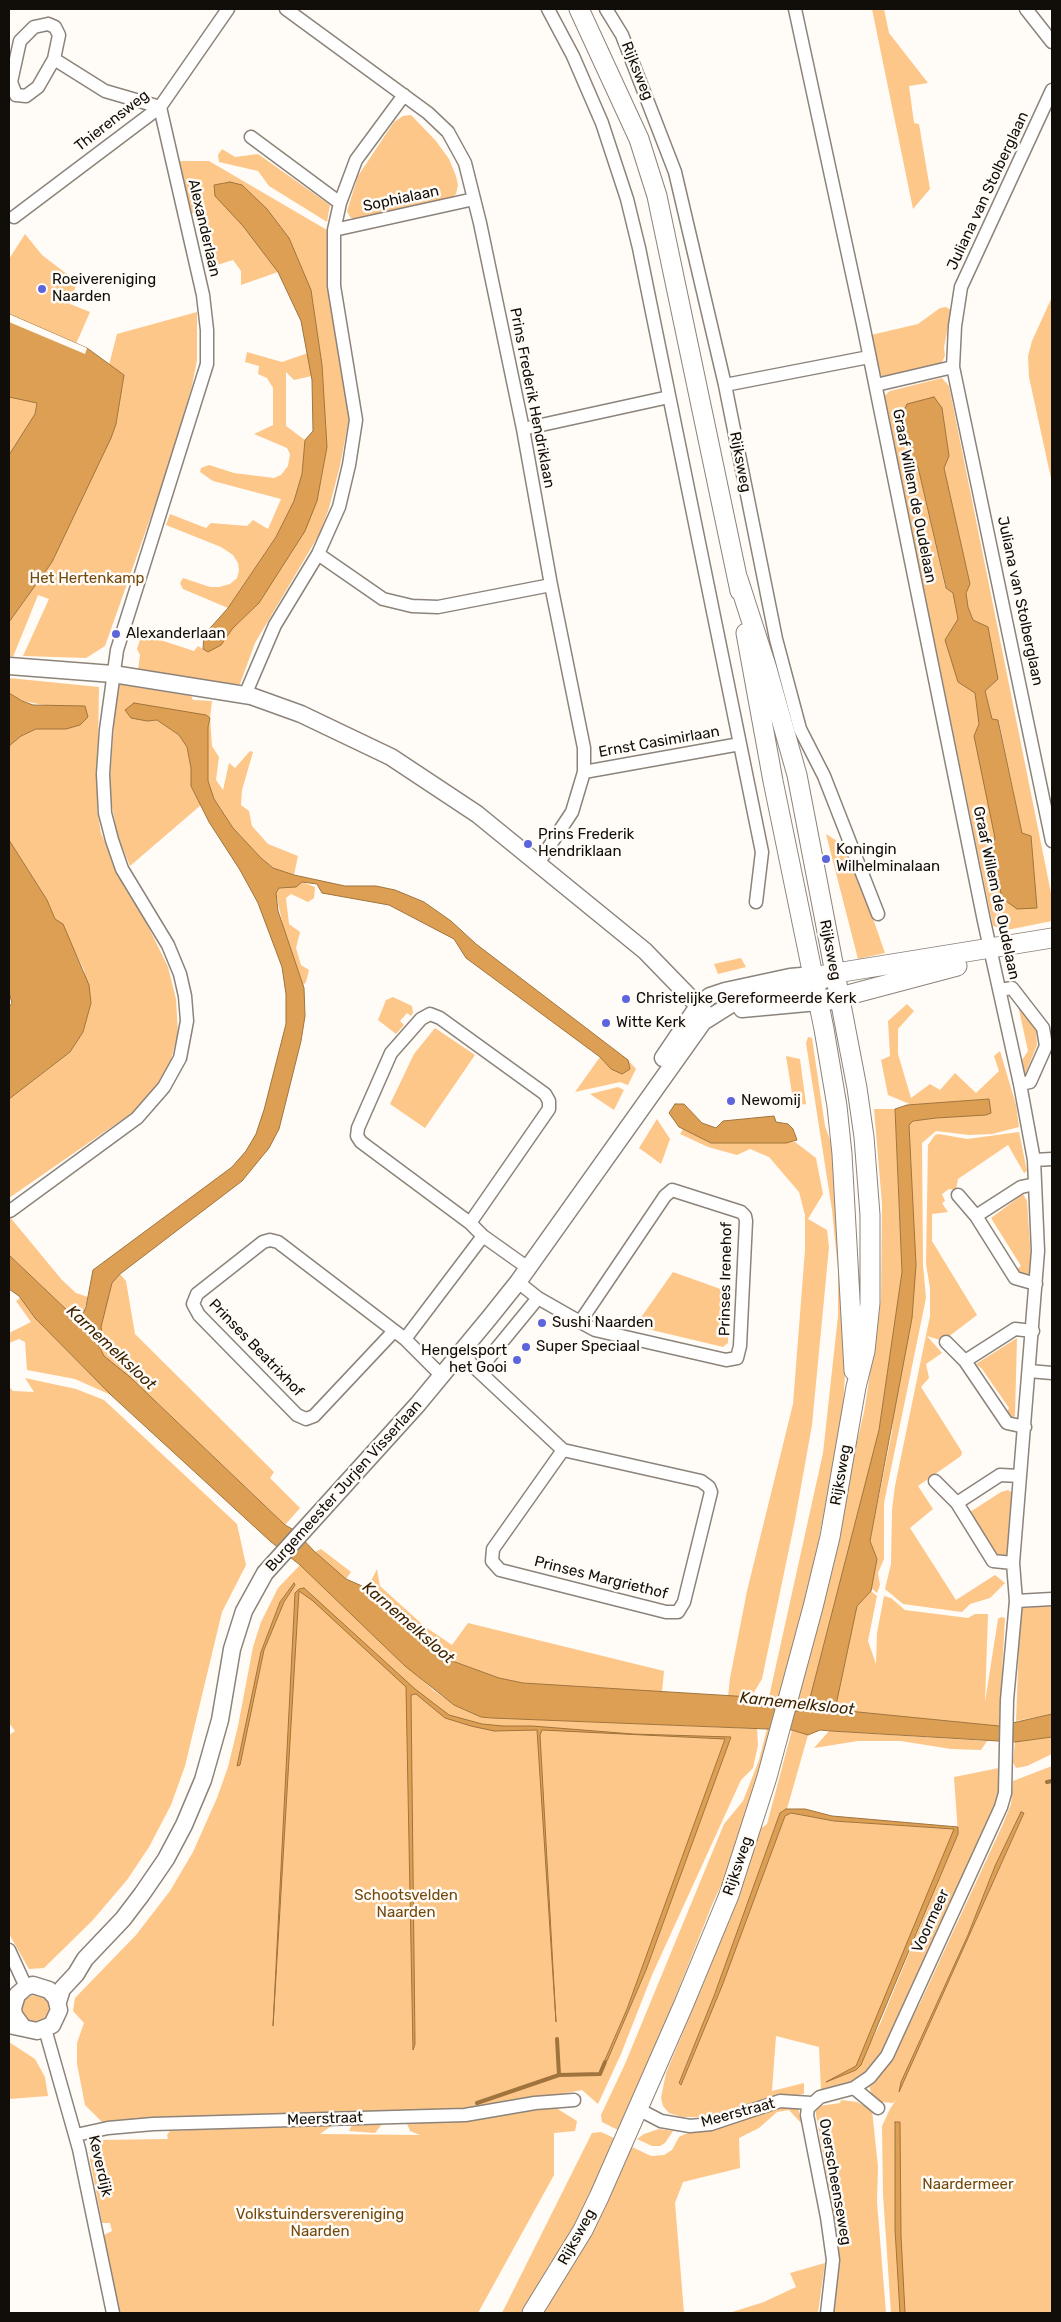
<!DOCTYPE html>
<html>
<head>
<meta charset="utf-8">
<style>
  body { margin:0 }
  #map { position:relative; width:1061px; height:2322px; overflow:hidden; background:#fffbf7; font-family:Rubik,sans-serif }
  canvas { display:block }
  .frame { position:absolute; inset:0; border:10px solid #110e0a; pointer-events:none }
</style>
</head>
<body>
<div id="map">
<canvas width="1061" height="2322"></canvas>
<div class="frame"></div>
</div>
<script>
const c = document.querySelector('canvas').getContext('2d');
c.lineJoin = 'round';
function fillPath(path, color) { c.fillStyle = color; c.fill(path, 'evenodd'); }
const toPath = rows => new Path2D(rows.map(r => 'M' + r).join(''));
function stroke(path, color, width, dash) { c.strokeStyle = color; c.lineWidth = width; c.lineCap = dash ? 'butt' : 'round'; c.setLineDash(dash || []); c.stroke(path); }
function drawText(font, color, halo, rows, align = 'center') {
  c.font = font + ' Rubik,sans-serif'; c.lineWidth = 5; c.setLineDash([]); c.textBaseline = 'middle'; c.strokeStyle = halo; c.fillStyle = color; for (const [text, x, y, turn = 0] of rows) {
    c.save(); c.translate(x, y); c.rotate((+turn || 0) * Math.PI / 180); c.textAlign = isNaN(turn) ? turn : align; if (halo) c.strokeText(text, 0, 0); c.fillText(text, 0, 0); c.restore();
  }
}
const green = toPath([
  [872,9,884,9,889,33,928,83,909,86,914,123,919,124,930,189,913,209],
  [411,115,436,141,449,159,456,176,458,185,456,194,449,200,356,220,350,217,347,211,358,176,394,122,403,116],
  [222,149,235,157,258,154,330,205,327,222,269,186,258,171,219,162,218,155],
  [178,161,209,161,327,230,332,307,350,413,340,466,329,508,320,533,255,643,240,684,234,688,138,670,140,655,137,649,142,634,194,651,198,646,203,649,233,628,259,603,317,501,327,447,322,365,311,290,289,238,267,209,230,182,214,185,278,272,241,285,241,271,233,260,211,267,197,213,188,213],
  [25,234,42,255,77,282,70,304,90,312,76,344,9,314,9,259],
  [1052,297,1051,405,1052,483,1029,377,1028,356,1032,341],
  [946,307,951,310,944,348,945,356,942,362,937,366,882,377,879,372,871,335,918,324,940,308],
  [197,312,197,360,192,386,167,471,105,646,86,658,23,656,49,599,38,595,13,657,9,656,9,622,52,562,116,424,124,375,109,365,117,334],
  [247,352,282,362,308,353,312,376,294,380,286,372,286,426,305,440,302,474,295,501,279,532,228,608,183,589,180,583,183,578,210,587,219,587,230,584,237,578,239,571,238,563,233,555,221,547,166,525,170,514,206,528,211,523,247,526,253,520,268,529,281,499,213,481,200,472,201,468,209,465,234,473,274,478,281,475,288,466,290,454,287,448,254,434,273,425,273,388,267,378,258,374,259,366,245,362],
  [942,378,949,386,1052,898,1052,921,1007,930,993,926,884,396,890,391],
  [934,398,942,408,949,456,944,468,970,584,966,593,968,607,998,678,985,691,992,719,999,721,1022,833,991,853,995,838,975,693,953,593,945,587,918,467],
  [9,397,37,402,35,414,9,455],
  [9,678,99,687,97,809,101,833,123,885,146,922,168,967,176,999,178,1033,170,1063,157,1085,136,1110,9,1198,9,1099,70,1052,83,1032,91,1003,84,970,70,942,55,919,47,900,9,840,9,746,21,736,36,729,66,729,85,706,50,706,22,701,9,693],
  [117,684,191,696,193,700,212,701,210,718,212,746,219,757,216,780,223,790,229,763,235,768,250,751,253,752,242,790,241,805,249,811,252,826,268,844,298,856,294,875,273,868,261,858,233,828,214,799,208,781,208,727,210,718,134,703,147,721,157,720,179,735,187,747,191,768,191,786,201,805,130,866,118,837,109,791],
  [826,834,840,843,851,855,885,953,858,959],
  [302,882,315,887,314,898,308,902,291,894,286,898,289,924,300,932,296,948,301,965,309,970,306,982,303,985,284,931,276,893,279,888,295,887],
  [741,958,746,967,718,974,714,964],
  [393,997,412,1006,413,1013,411,1016,407,1013,400,1021,404,1025,396,1034,378,1020,386,1000],
  [1017,1001,1036,1031,1037,1045,1025,1075,1022,1060,1028,1051],
  [907,1004,914,1011,898,1029,898,1054,911,1098,930,1084,940,1090,955,1073,976,1093,999,1071,994,1056,1000,1051,1016,1105,1019,1127,992,1134,969,1135,936,1131,922,1143,923,1265,926,1298,884,1503,884,1559,878,1573,880,1585,877,1593,871,1588,877,1559,870,1541,892,1432,910,1136,909,1125,913,1121,936,1118,988,1099,912,1105,888,1095,881,1060,890,1056,888,1021],
  [435,1028,475,1055,425,1128,390,1104,414,1054],
  [808,1037,812,1038,825,1126,833,1148,848,1328,843,1407,810,1588,780,1709,767,1706,823,1453,838,1316,838,1270,832,1210,806,1043],
  [786,1056,800,1059,806,1104,794,1106],
  [600,1057,611,1069,630,1069,628,1060,636,1069,628,1085,620,1082,575,1092],
  [618,1087,624,1090,614,1110,590,1094],
  [874,1109,895,1109,902,1272,879,1430,809,1703,805,1709,793,1712,864,1412,876,1336,881,1299,882,1204],
  [657,1119,670,1139,661,1164,639,1148],
  [683,1129,711,1143,795,1142,816,1158,823,1194,808,1219,827,1230,829,1247,812,1425,795,1520,762,1679,751,1697,728,1697,730,1678,747,1591,793,1404,805,1250,805,1215,799,1192,769,1157,750,1149,737,1155,708,1147,680,1134],
  [1019,1132,1027,1171,1024,1173,1008,1145,958,1179,956,1190,949,1189,942,1194,945,1201,942,1203,948,1212,932,1214,932,1241,977,1315,943,1341,927,1336,942,1353,926,1364,929,1378,921,1387,962,1452,961,1456,918,1486,933,1509,910,1528,956,1600,995,1575,1005,1583,990,1598,970,1604,962,1612,903,1604,885,1589,891,1564,892,1510,895,1486,930,1316,930,1288,926,1264,928,1145,935,1135,939,1134,967,1139],
  [1023,1194,1027,1201,1032,1272,1023,1278,1016,1270,1021,1266,991,1218],
  [9,1216,62,1280,76,1293,88,1297,83,1314,78,1316,70,1313,9,1255],
  [673,1272,729,1292,728,1343,723,1347,635,1326],
  [120,1274,126,1281,135,1334,274,1472,270,1478,300,1508,285,1525,130,1377,104,1356,96,1342,112,1283],
  [20,1298,35,1318,111,1395,75,1379,27,1370,25,1342,19,1339,9,1343,9,1333,31,1322,16,1301],
  [1017,1338,1015,1416,1011,1419,1006,1413,1009,1408,982,1369,976,1364],
  [25,1378,76,1389,104,1400,237,1524,246,1565,222,1612,185,1766,171,1805,149,1847,127,1880,92,1921,44,1968,29,1969,9,1934,9,1735,15,1731,9,1723,9,1387,13,1391,34,1392],
  [1008,1490,1013,1493,1008,1563,1003,1565,967,1514,1001,1492],
  [321,1549,351,1572,346,1579,315,1552],
  [300,1565,433,1690,454,1705,481,1717,757,1729,758,1745,753,1768,741,1780,652,1975,621,2054,598,2104,582,2090,486,2108,383,2123,375,2133,349,2131,356,2116,105,2125,85,2105,77,2064,77,2043,84,2023,73,2011,75,1998,136,1935,170,1891,193,1852,217,1798,228,1767,238,1726,253,1647,261,1622,278,1588],
  [294,1583,295,1585,284,1602,264,1650,240,1764,261,1652,280,1602],
  [726,1737,731,1737,646,1970,607,2061,604,2061,627,2009],
  [377,1569,380,1586,424,1626,452,1645,468,1623,664,1671,662,1692,523,1683,499,1678,444,1658,422,1643,362,1586,372,1579],
  [871,1591,877,1596,868,1641,876,1664,877,1633,884,1596,891,1598,905,1610,968,1618,975,1614,988,1614,985,1702,998,1619,1001,1617,1005,1618,999,1726,837,1710,836,1705,857,1605],
  [1052,1606,1052,1714,1016,1721,1020,1615,1022,1608],
  [767,1729,774,1729,736,1853,712,1905,645,2073,618,2130,602,2122,601,2115,625,2064,724,1824,743,1801,759,1760],
  [792,1730,808,1735,787,1809,780,1814,714,1996,679,2082,681,2085,722,1986,785,1816,791,1813,834,1821,954,1829,954,1834,856,2067,828,2081,856,2070,880,2024,958,1834,954,1777,999,1768,1001,1794,887,2050,860,2079,853,2083,821,2091,819,2047,776,2036,772,2091,804,2083,804,2094,773,2099,714,2117,682,2117,669,2113,663,2106,661,2098,666,2073,707,1975,757,1831,767,1824],
  [829,1731,987,1741,981,1750,951,1749,901,1741,858,1741,814,1748],
  [1052,1737,1052,1754,1027,1766,1016,1768,1013,1762,1015,1742],
  [1052,1766,1052,2313,891,2313,883,2194,882,2126,890,2109,896,2100,893,2103,882,2102,873,2098,869,2086,895,2052,921,2001,1003,1824,1011,1804,1013,1781],
  [1022,1812,1024,1814,900,2089,901,2082,968,1935,995,1866],
  '22 2009a14 14 0 1 1 28 0a14 14 0 1 1-28 0Z',
  [9,2042,35,2059,45,2077,48,2096,9,2099],
  [841,2100,857,2102,872,2110,878,2167,877,2202,886,2313,833,2313,838,2280,839,2244,815,2109,819,2106,840,2103],
  [553,2106,577,2121,575,2131,554,2133,554,2175,478,2313,119,2313,104,2235,112,2231,110,2223,102,2223,90,2160,93,2145,97,2140,168,2139,167,2135,170,2131,334,2124,320,2134,420,2135,410,2131,406,2121,458,2120,499,2116,537,2107],
  [782,2107,798,2107,801,2123,789,2110,777,2112,759,2128,739,2138,740,2168,683,2182,675,2203,684,2313,544,2313,585,2240,632,2147,651,2156,664,2155,672,2150,679,2137,685,2134],
  [659,2129,673,2131,665,2143,660,2146,652,2146,637,2139,644,2134],
  [601,2132,614,2138,574,2233,523,2313,502,2313,592,2133],
  [825,2263,818,2313,729,2313,764,2302,796,2287,790,2273]
]);
const water = toPath([
  [230,182,242,185,267,209,289,238,311,290,322,365,327,447,317,501,305,531,259,603,233,628,221,645,208,652,203,649,204,635,228,608,276,537,294,501,302,474,305,440,313,431,312,380,301,321,278,272,243,226,215,196,214,185,230,182],
  [9,314,87,348,124,375,116,424,111,438,52,562,9,622,9,455,35,414,37,403,9,397,9,314],
  [934,397,942,408,949,456,944,468,970,584,966,593,968,607,973,620,988,627,998,679,985,691,992,719,998,720,1022,833,1031,836,1037,908,1017,909,1002,898,991,852,995,838,974,736,979,724,975,693,958,682,945,640,958,619,953,593,946,588,918,467,912,462,902,415,907,404,934,397],
  [9,693,22,701,33,705,85,706,88,717,80,725,66,729,36,729,21,736,9,746,9,693],
  [134,703,206,715,210,718,208,727,208,781,214,799,233,828,261,858,273,868,294,875,345,886,376,886,395,890,424,902,451,921,476,944,628,1060,630,1069,622,1074,611,1069,600,1057,466,958,454,939,389,905,322,893,317,884,302,882,296,887,279,888,276,893,278,911,304,988,305,1016,301,1041,279,1129,269,1148,242,1181,120,1274,112,1283,101,1327,102,1333,97,1342,104,1356,130,1377,285,1525,294,1530,315,1552,346,1579,362,1586,422,1643,444,1658,499,1678,523,1683,751,1697,763,1706,793,1712,805,1709,809,1702,879,1430,902,1272,895,1109,907,1105,989,1099,991,1113,986,1115,936,1118,913,1121,909,1125,916,1265,912,1318,870,1541,877,1559,871,1591,857,1606,836,1705,838,1710,999,1726,1052,1714,1052,1737,1015,1742,831,1731,820,1730,808,1735,792,1730,492,1718,481,1717,454,1705,405,1666,300,1565,270,1541,111,1395,35,1318,19,1296,9,1289,9,1255,70,1313,78,1316,83,1314,86,1307,93,1270,232,1167,246,1151,256,1134,264,1110,286,1024,286,994,282,967,258,903,240,870,209,822,191,786,191,768,187,747,179,735,157,720,147,721,131,718,125,710,134,703],
  [9,840,47,900,55,919,63,924,89,985,91,1003,83,1032,70,1052,9,1099,9,1007,12,1003,9,992,9,840],
  [675,1104,684,1104,702,1123,716,1128,723,1121,774,1116,776,1122,788,1124,793,1129,797,1140,786,1143,711,1143,679,1127,669,1113,675,1104],
  [294,1583,295,1585,284,1602,264,1650,240,1765,237,1766,261,1652,280,1602,294,1583],
  [304,1588,415,1689,449,1715,482,1724,503,1726,532,1726,633,1734,731,1737,646,1970,607,2061,604,2062,627,2009,725,1739,542,1730,540,1735,556,2022,537,1730,494,1731,471,1726,445,1718,416,1694,411,1695,415,2044,413,2050,406,1687,313,1601,299,1591,273,2026,295,1593,299,1589,304,1588],
  [786,1809,805,1809,832,1816,958,1827,958,1834,861,2065,856,2070,826,2082,856,2066,954,1829,834,1821,791,1813,785,1816,722,1986,681,2085,679,2083,714,1996,780,1813,786,1809],
  [1021,1812,1024,1813,899,2092,901,2082,968,1935,995,1866,1021,1812],
  [895,2122,900,2122,901,2236,905,2313,900,2313,895,2229,895,2122]
]);
const pier = toPath([
  [9,314,87,348,85,354,9,322]
]);
const stream = toPath([
  [1047,1782,1052,1781],
  [557,2039,559,2075],
  [477,2103,559,2075,600,2074,605,2062]
]);
const minor = toPath([
  [286,9,428,113,448,132,465,163,480,223,523,429,551,585,584,748,584,772,572,812,537,865],
  [548,9,573,56,602,123,627,199,639,248,762,852,756,902],
  [606,9,622,35,675,172,725,385,776,639,800,729,824,776,878,914],
  [795,9,863,324,984,921,1020,1084,1034,1160,1038,1251,1013,1563,1016,1601,1007,1700,1005,1793,1001,1807,887,2056,870,2077,854,2088,820,2097,808,2108,807,2115,827,2217,833,2260,827,2313],
  [1026,9,1052,42],
  [48,24,55,27,59,35,54,59,38,87,26,96,16,95,11,82,20,41,34,27,48,24],
  [54,59,105,91,160,107],
  [1052,90,961,287,955,326,953,367,1052,841],
  [251,137,340,203],
  [14,217,160,107,228,9],
  [334,230,474,199],
  [725,385,869,357],
  [876,385,953,367],
  [523,429,669,397],
  [318,554,383,599,412,606,438,607,551,585],
  [245,695,275,625,318,554,339,507,349,465,356,420,334,286,334,230,340,203,356,160,404,95],
  [584,772,740,744],
  [1000,990,1012,988,1043,1028,1046,1046,1030,1082,1020,1084],
  [1034,1160,1052,1159],
  [958,1195,976,1216,1015,1278,1036,1284],
  [10,1211,137,1118,164,1087,180,1058,187,1021,185,996,180,974,168,945,122,869,112,840,105,813,103,774,106,730,117,650,207,364,207,330,203,295,160,107],
  [976,1216,1021,1187,1035,1184],
  [470,1223,361,1142,357,1136,358,1128,391,1053,421,1019,430,1014,440,1018,545,1094,549,1101,549,1109,470,1223,483,1236,528,1268],
  [518,1282,538,1298,580,1322,595,1330,726,1360,737,1358,740,1346,746,1221,745,1216,741,1212,672,1190,665,1196,580,1322],
  [394,1331,314,1416,306,1419,297,1415,199,1315,193,1304,197,1294,263,1242,270,1240,278,1242,405,1339,442,1376],
  [405,1339,483,1236],
  [946,1342,965,1361,1007,1423,1025,1427],
  [463,1351,472,1365,563,1450,701,1481,709,1487,711,1492,700,1537,684,1602,678,1612,666,1612,500,1570,492,1561,493,1549,563,1450],
  [965,1361,1015,1329,1033,1331],
  [479,1370,538,1298],
  [1029,1371,1052,1373],
  [935,1481,957,1503,993,1561,1013,1563],
  [957,1503,1000,1475,1020,1476],
  [1016,1601,1052,1599],
  [9,1950,26,1987],
  [45,2029,79,2149,113,2313],
  [854,2088,878,2108],
  [638,2109,661,2121,690,2126,711,2124,780,2101,811,2103],
  [76,2135,108,2128,153,2124,465,2115,535,2103,574,2100]
]);
const tertiary = toPath([
  [9,666,113,674,251,696,301,714,391,757,477,814,645,951,709,1017],
  [742,1009,818,1002],
  [663,1058,698,1006,710,996,725,991,790,977,813,975],
  [58,2002,62,1989,76,1974,85,1959,123,1919,142,1894,166,1859,184,1825,203,1780,220,1720,232,1649,244,1611,265,1573,418,1404,490,1317,518,1282,703,1022,730,1005,744,1000,793,991,827,979],
  [9,2025,37,2031,52,2025,59,2010,56,1998,49,1990,33,1985,26,1987,17,1995,13,2008,14,2015,22,2026]
]);
const secondary = toPath([
  [579,9,639,139,657,196,740,591],
  [746,633,773,781,824,1029,837,1106,842,1154,854,1371],
  [824,975,1052,938],
  [829,1000,957,966],
  [532,2313,583,2230,599,2197,683,2006,729,1895,767,1777,813,1607,830,1537,856,1387,865,1351,870,1303,870,1215,864,1137,857,1088,797,775,767,669,738,579]
]);
const markers = [
  [42,289,5,"#5d65dd"],
  [116,634,5,"#5d65dd"],
  [528,844,5,"#5d65dd"],
  [826,859,5,"#5d65dd"],
  [626,999,5,"#5d65dd"],
  [606,1023,5,"#5d65dd"],
  [731,1101,5,"#5d65dd"],
  [542,1323,5,"#5d65dd"],
  [526,1347,5,"#5d65dd"],
  [517,1360,5,"#5d65dd"]
];
const streetNames = [
  ["Rijksweg",637,71,68],
  ["Thierensweg",112,121,-38],
  ["Juliana van Stolberglaan",988,191,-65],
  ["Sophialaan",401,199,-12],
  ["Alexanderlaan",204,228,77],
  ["Prins Frederik Hendriklaan",532,398,79],
  ["Rijksweg",740,462,79],
  ["Graaf Willem de Oudelaan",914,496,79],
  ["Juliana van Stolberglaan",1020,601,78],
  ["Ernst Casimirlaan",659,742,-10],
  ["Graaf Willem de Oudelaan",996,893,78],
  ["Rijksweg",830,950,79],
  ["Prinses Irenehof",726,1279,-89],
  ["Prinses Beatrixhof",256,1348,46],
  ["Rijksweg",841,1475,-80],
  ["Burgemeester Jurjen Visserlaan",344,1486,-48],
  ["Prinses Margriethof",601,1578,14],
  ["Rijksweg",738,1866,-71],
  ["Voormeer",931,1921,-65],
  ["Meerstraat",738,2113,-15],
  ["Meerstraat",325,2119,-2],
  ["Keverdijk",100,2166,77],
  ["Overscheenseweg",835,2182,80],
  ["Rijksweg",577,2237,-61]
];
const poiNames = [
  ["Roeivereniging",52,280],
  ["Naarden",52,297],
  ["Alexanderlaan",126,634],
  ["Prins Frederik",538,835],
  ["Hendriklaan",538,852],
  ["Koningin",836,850],
  ["Wilhelminalaan",836,867],
  ["Christelijke Gereformeerde Kerk",636,999],
  ["Witte Kerk",616,1023],
  ["Newomij",741,1101],
  ["Sushi Naarden",552,1323],
  ["Super Speciaal",536,1347],
  ["Hengelsport",507,1351,"right"],
  ["het Gooi",507,1368,"right"]
];
const parkNames = [
  ["Het Hertenkamp",87,579],
  ["Schootsvelden",406,1896],
  ["Naarden",406,1913],
  ["Naardermeer",968,2185],
  ["Volkstuindersvereniging",320,2215],
  ["Naarden",320,2232]
];
const waterNames = [
  ["Karnemelksloot",111,1348,43],
  ["Karnemelksloot",408,1623,41],
  ["Karnemelksloot",797,1704,6]
];
fillPath(green, '#fdc789');
fillPath(water, '#dd9f53');
stroke(water, '#a0743d', 1);
fillPath(pier, '#fffbf7');
stroke(stream, '#a0743d', 4);
stroke(minor, '#8c837a', 15);
stroke(tertiary, '#8c837a', 19);
stroke(secondary, '#8c837a', 21);
stroke(minor, '#fff', 12);
stroke(tertiary, '#fff', 16);
stroke(secondary, '#fff', 19);
for (const [x, y, r, color] of markers) { const dot = new Path2D(); dot.arc(x, y, r, 0, 2 * Math.PI); c.fillStyle = color; c.fill(dot); stroke(dot, '#fffbf7', 2); }
drawText('15px', '#110e0a', '#fffbf7', streetNames);
drawText('15px', '#110e0a', '#fffbf7', poiNames, 'left');
drawText('15px', '#72490d', '#fffbf7', parkNames);
drawText('italic 16px', '#3d2402', '#fffbf7', waterNames);
</script>
</body>
</html>
